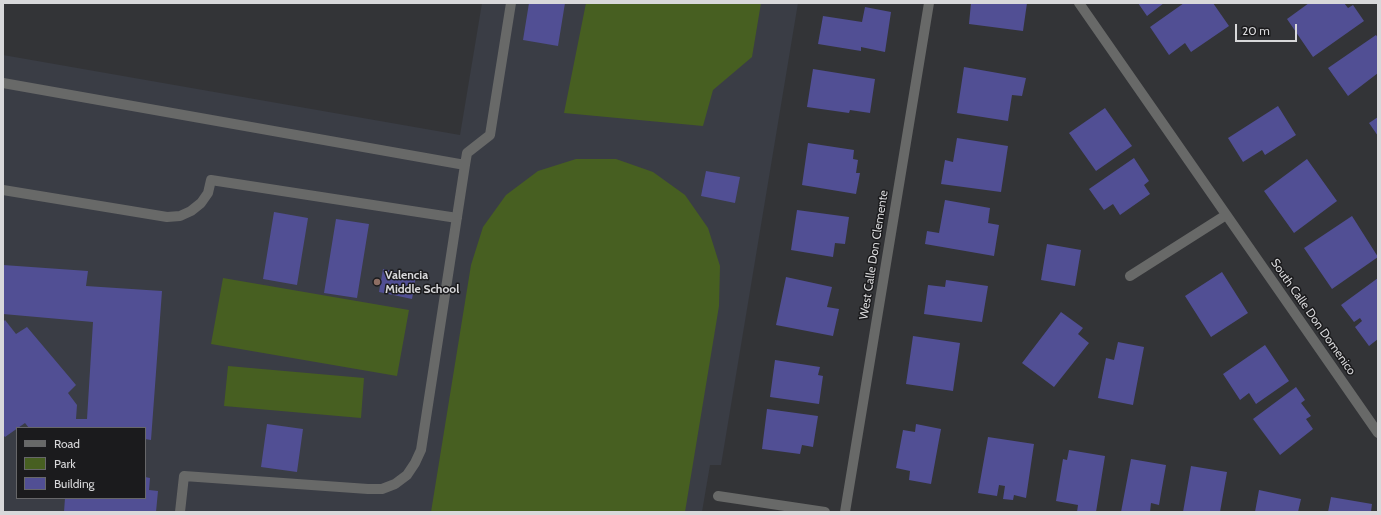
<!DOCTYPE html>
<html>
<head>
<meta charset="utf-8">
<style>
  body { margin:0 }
  #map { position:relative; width:1381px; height:515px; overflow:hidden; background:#333437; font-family:Cabin,sans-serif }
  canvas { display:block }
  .frame { position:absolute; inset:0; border:4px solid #d8d8da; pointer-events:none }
  .legend { position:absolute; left:16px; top:427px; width:130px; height:72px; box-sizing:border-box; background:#1b1b1d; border:1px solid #676769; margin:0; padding:5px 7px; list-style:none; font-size:12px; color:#d8d8da }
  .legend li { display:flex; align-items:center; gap:8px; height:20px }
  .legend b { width:20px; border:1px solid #676769 }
  .scale { position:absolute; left:1235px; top:24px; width:62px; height:18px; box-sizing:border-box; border:2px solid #d8d8da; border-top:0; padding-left:5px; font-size:12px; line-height:14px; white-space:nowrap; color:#d8d8da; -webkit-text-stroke:3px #1b1b1d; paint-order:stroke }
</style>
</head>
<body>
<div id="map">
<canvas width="1381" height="515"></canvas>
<div class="frame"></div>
<ul class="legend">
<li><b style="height:5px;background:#686968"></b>Road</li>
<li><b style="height:11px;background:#475f21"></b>Park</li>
<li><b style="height:11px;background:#514f94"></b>Building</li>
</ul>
<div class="scale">20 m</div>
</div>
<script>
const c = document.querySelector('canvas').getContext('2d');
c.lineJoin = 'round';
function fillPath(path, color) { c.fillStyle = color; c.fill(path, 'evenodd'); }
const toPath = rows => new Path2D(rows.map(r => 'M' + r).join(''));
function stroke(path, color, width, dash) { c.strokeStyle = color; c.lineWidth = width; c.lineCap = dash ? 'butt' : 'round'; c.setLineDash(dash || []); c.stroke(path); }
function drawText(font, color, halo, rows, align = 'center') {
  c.font = font + ' Cabin,sans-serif'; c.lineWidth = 3; c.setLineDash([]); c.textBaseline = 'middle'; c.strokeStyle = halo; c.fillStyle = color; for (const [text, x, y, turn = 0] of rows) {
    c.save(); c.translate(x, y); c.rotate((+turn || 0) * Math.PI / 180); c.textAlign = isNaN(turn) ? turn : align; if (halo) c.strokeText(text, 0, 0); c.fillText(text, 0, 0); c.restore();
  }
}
const built = toPath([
  [482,3,798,3,721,465,710,465,702,512,3,512,3,55,460,135],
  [17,428,145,428,145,498,17,498]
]);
const green = toPath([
  [586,3,761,3,752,57,713,90,703,126,564,113],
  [576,159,616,159,653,172,685,195,708,228,720,266,719,306,685,512,431,512,471,265,483,227,506,195,538,171],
  [223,278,409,310,397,376,211,344],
  [228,366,364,378,361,418,224,406]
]);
const building = toPath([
  [529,3,565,3,558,46,523,40],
  [971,3,1027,3,1023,31,969,24],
  [1138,3,1164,3,1147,16],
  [1184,3,1213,3,1229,26,1191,52,1185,43,1169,55,1150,27],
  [1309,3,1344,3,1348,8,1353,5,1364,21,1313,57,1287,19],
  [865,7,891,12,885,52,861,47,861,51,818,44,823,16,862,22],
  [1376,35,1378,38,1378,73,1348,96,1328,68],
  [964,67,1026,78,1022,96,1012,95,1008,121,957,113],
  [813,69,875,79,870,113,850,110,849,113,807,107],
  [1278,106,1296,135,1265,155,1262,150,1243,162,1228,138],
  [1105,108,1132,146,1096,171,1069,133],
  [1378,117,1378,136,1369,123],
  [957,138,1008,146,1001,192,941,184,945,160,953,162],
  [808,143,854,150,853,159,858,160,856,173,860,173,856,194,802,185],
  [1134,158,1149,181,1144,185,1150,194,1120,215,1113,204,1104,210,1089,189],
  [1307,159,1337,201,1294,233,1264,191],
  [706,171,740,177,735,203,701,196],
  [945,200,990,208,988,223,999,225,994,256,925,244,927,231,939,233],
  [797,210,849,217,845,244,835,243,833,257,791,250],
  [274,212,308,218,297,285,263,279],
  [1352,216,1378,257,1332,289,1304,248],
  [336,219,369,224,357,298,324,293],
  [1047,244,1081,250,1075,286,1041,280],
  [3,265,88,271,86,286,162,291,151,440,145,439,145,428,29,428,25,423,5,437,3,435,3,322,5,320,16,334,27,327,76,385,68,393,77,405,76,419,87,419,93,322,3,314],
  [383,269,416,276,412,299,379,292],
  [1222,272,1248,313,1211,337,1185,296],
  [786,277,832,287,827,307,839,309,833,336,776,325],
  [1378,278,1378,339,1369,346,1355,327,1362,321,1360,318,1354,322,1341,305],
  [946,280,988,286,982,322,924,314,928,285,945,287],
  [1061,312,1083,328,1078,334,1089,343,1054,387,1022,363],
  [913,336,960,343,953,391,906,384],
  [1118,342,1144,347,1133,405,1098,398,1106,358,1114,360],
  [1265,345,1289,381,1256,404,1249,393,1240,400,1223,374],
  [775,360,820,367,818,375,823,376,819,404,770,397],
  [1296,387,1305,400,1301,403,1311,416,1306,419,1313,429,1280,455,1253,419],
  [767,409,818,416,813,447,802,445,800,454,762,449],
  [267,424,303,429,297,472,261,467],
  [916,424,941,429,931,484,909,480,910,471,896,468,903,430,915,432],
  [988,437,1034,444,1026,498,1014,495,1013,500,1003,499,1005,486,999,485,997,496,978,493],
  [1069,450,1105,456,1096,512,1077,512,1078,505,1056,501,1063,459,1067,460],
  [1131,459,1166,465,1159,505,1151,503,1150,512,1121,512],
  [1191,466,1227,472,1220,512,1183,512],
  [145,477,150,478,149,490,158,491,156,512,64,512,65,498,145,498],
  [1259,490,1301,499,1298,512,1255,512],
  [1331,497,1372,504,1371,512,1328,512]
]);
const minor = toPath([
  [1079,3,1378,433],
  [3,83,465,165,467,153,490,135,511,3],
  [3,190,167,217,180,216,191,211,201,203,208,193,211,180,457,218],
  [1130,276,1226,215],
  [718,496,825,512],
  [180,512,184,476,368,489,382,489,395,484,407,475,415,463,421,450,465,165],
  [845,512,929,3]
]);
const markers = [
  [377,282,4,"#8d6e63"]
];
const streetNames = [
  ["West Calle Don Clemente",874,255,-81],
  ["South Calle Don Domenico",1313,317,55]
];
const poiNames = [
  ["Valencia",385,275],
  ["Middle School",385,289]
];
fillPath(built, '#3a3d45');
fillPath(green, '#475f21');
fillPath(building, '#514f94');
stroke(minor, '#686968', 10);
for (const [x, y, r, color] of markers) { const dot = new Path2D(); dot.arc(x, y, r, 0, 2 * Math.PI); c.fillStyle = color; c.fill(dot); stroke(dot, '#1b1b1d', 1.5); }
drawText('12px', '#d8d8da', '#1b1b1d', streetNames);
drawText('bold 12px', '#d8d8da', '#1b1b1d', poiNames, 'left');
</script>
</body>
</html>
